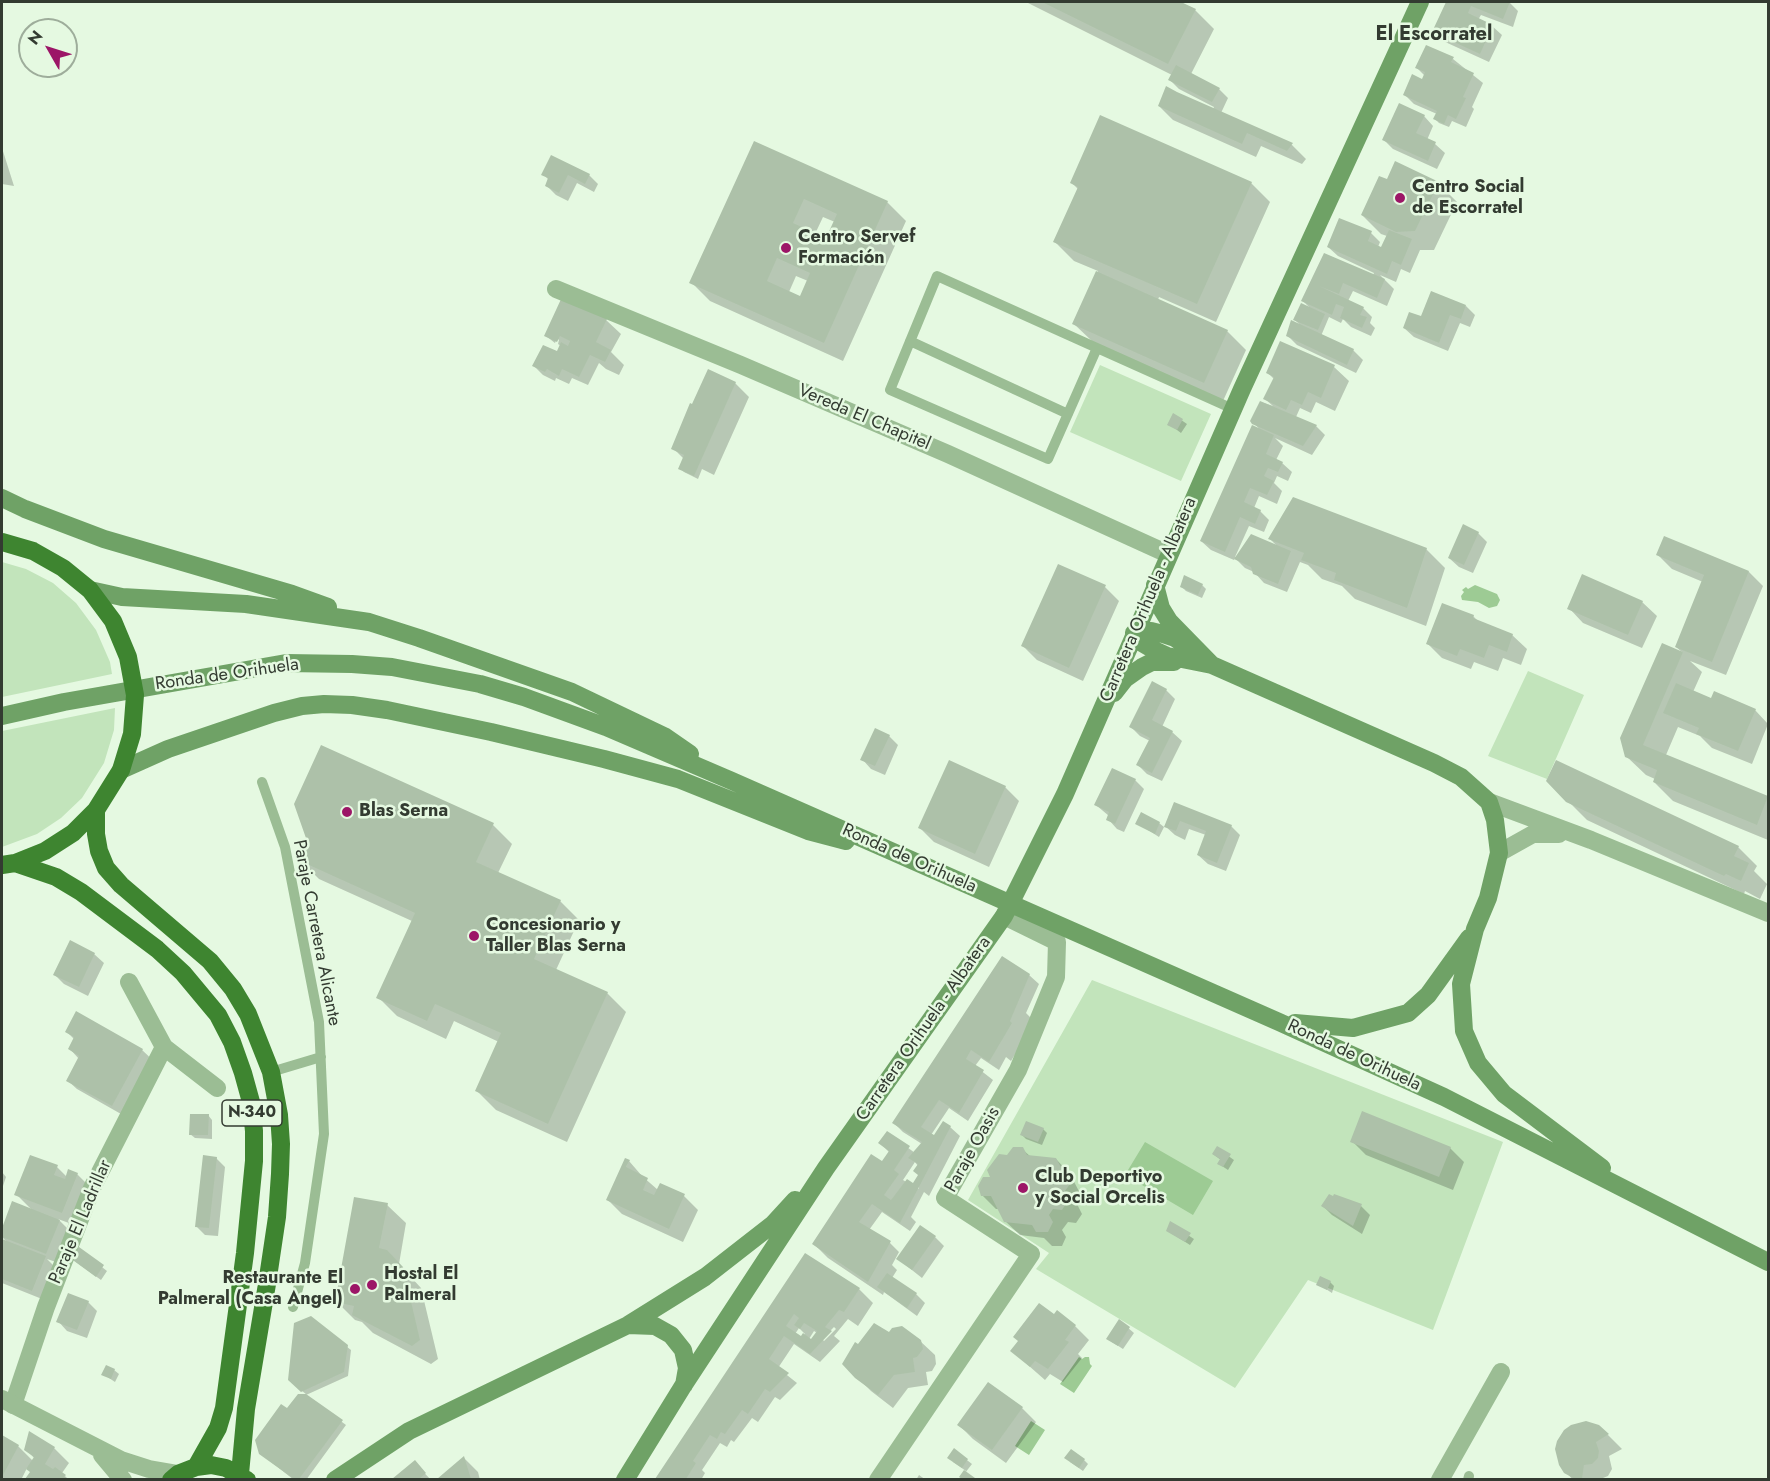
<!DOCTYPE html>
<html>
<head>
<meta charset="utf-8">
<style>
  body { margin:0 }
  #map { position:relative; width:1770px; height:1481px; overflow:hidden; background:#e5f9e1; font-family:Jost,sans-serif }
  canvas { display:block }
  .frame { position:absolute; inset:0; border:3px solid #333b31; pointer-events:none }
  .north { position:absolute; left:18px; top:18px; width:60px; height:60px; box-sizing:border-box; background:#e5f9e1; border:2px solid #9ead9b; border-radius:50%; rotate:309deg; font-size:16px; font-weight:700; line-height:24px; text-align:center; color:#333b31 }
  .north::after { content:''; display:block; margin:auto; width:21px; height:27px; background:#9c1667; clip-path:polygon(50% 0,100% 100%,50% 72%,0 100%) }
</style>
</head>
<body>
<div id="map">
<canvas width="1770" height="1481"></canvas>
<div class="frame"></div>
<div class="north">N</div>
</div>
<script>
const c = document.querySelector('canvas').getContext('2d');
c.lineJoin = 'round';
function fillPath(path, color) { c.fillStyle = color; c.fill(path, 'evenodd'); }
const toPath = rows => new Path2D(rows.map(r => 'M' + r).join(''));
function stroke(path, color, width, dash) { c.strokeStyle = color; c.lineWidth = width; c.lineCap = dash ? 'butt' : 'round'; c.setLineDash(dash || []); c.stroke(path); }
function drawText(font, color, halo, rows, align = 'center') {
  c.font = font + ' Jost,sans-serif'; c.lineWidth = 5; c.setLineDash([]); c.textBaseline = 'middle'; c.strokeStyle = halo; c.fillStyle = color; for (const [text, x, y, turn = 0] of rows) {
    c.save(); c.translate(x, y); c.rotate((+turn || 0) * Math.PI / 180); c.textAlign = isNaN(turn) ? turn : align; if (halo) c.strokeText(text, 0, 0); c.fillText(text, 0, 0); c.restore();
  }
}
const green = toPath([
  [1100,365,1211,414,1181,481,1070,432],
  [2,562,26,569,53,583,76,603,96,630,110,662,112,674,2,697],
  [1528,671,1584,695,1547,779,1488,756],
  [115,708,114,730,104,763,82,798,61,818,37,834,2,847,2,731],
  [1092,980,1503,1142,1433,1330,1308,1280,1235,1388,1036,1269,1049,1253,968,1200]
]);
const water = toPath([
  [1475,585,1497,594,1500,600,1497,606,1489,608,1478,602,1462,600,1461,596,1464,592,1462,590,1466,587,1468,589],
  [1145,1142,1213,1181,1193,1215,1125,1175],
  [1079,1357,1082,1359,1085,1357,1089,1357,1090,1364,1092,1366,1074,1393,1060,1384],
  [1031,1421,1045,1430,1029,1455,1015,1446]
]);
const shadow = toPath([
  [1026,2,1178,2,1195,10,1214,29,1191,74,1219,89,1228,98,1221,113,1292,145,1306,159,1302,164,1261,146,1256,157,1173,120,1159,106,1213,109,1214,107,1179,89,1170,80,1172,75],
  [1447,2,1509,2,1518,11,1513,27,1481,15,1478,20,1492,26,1502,35,1489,62,1443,41,1434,32],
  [1453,59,1483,83,1472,107,1474,109,1466,127,1452,121,1449,127,1439,123,1435,119,1437,114,1414,104,1405,95,1423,81,1425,76,1417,68],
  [1424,116,1433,126,1427,140,1435,144,1445,153,1437,169,1393,149,1384,140],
  [754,143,887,202,906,221,843,361,710,301,691,282],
  [823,217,835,222,827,240,815,234],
  [796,276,808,281,800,298,789,292],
  [2,148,14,186,2,184],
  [543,174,589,175,598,184,594,192,577,183,568,201,556,195,546,185,549,180],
  [1388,181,1438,183,1457,202,1434,250,1420,250,1410,273,1401,269,1396,282,1380,275,1394,289,1387,306,1353,291,1348,301,1363,308,1372,317,1370,323,1375,328,1371,336,1351,327,1343,319,1341,323,1329,317,1321,336,1353,350,1363,360,1356,373,1297,345,1288,336,1302,327,1295,320,1312,310,1303,301,1325,254,1373,275,1374,273,1338,256,1328,247,1371,233,1380,242,1378,247,1382,249,1387,236,1381,234,1362,215],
  [1072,183,1251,183,1270,202,1216,322,1159,297,1158,300,1227,331,1246,350,1223,401,1093,342,1074,324,1098,271,1074,261,1055,242,1078,189],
  [1466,306,1475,315,1470,327,1460,323,1448,351,1414,337,1404,328,1422,318],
  [606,320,621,334,611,352,624,365,619,375,606,369,599,363,588,385,572,378,569,384,556,378,555,381,543,375,534,366,558,353,561,346,558,344,559,340,557,338,555,343,546,336],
  [1281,343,1334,367,1349,381,1335,411,1316,402,1311,413,1300,408,1296,417,1316,426,1325,435,1312,455,1275,438,1283,446,1276,460,1282,463,1292,472,1288,481,1277,476,1274,483,1282,491,1277,504,1259,496,1254,508,1260,511,1269,520,1264,532,1249,526,1235,557,1278,547,1270,539,1426,549,1445,568,1426,626,1355,599,1342,586,1322,579,1308,565,1300,562,1287,592,1264,583,1254,572,1245,568,1235,558,1234,560,1211,550,1201,541,1261,431,1252,421,1261,402,1273,406,1265,399,1274,379,1268,373],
  [735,383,749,397,714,475,702,469,698,479,684,472,680,468,684,459,673,448],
  [1174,415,1187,424,1181,433,1169,424],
  [1478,533,1487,542,1473,573,1459,567,1449,558],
  [1665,538,1749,572,1763,586,1726,675,1690,661,1702,672,1693,692,1712,699,1755,710,1768,724,1752,764,1712,748,1700,736,1678,727,1666,755,1768,798,1768,840,1673,801,1654,782,1655,779,1646,775,1626,756,1663,645,1683,653,1676,647,1703,582,1672,569,1658,555],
  [1202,585,1206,589,1202,598,1186,591,1181,586],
  [1105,587,1119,601,1083,681,1037,660,1023,646],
  [1642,602,1657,616,1642,648,1583,623,1569,608],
  [1473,616,1480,623,1512,635,1527,649,1521,665,1503,658,1498,671,1474,662,1471,669,1442,658,1428,644],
  [1166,690,1175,699,1162,727,1172,732,1182,741,1162,781,1147,774,1138,765,1150,741,1140,736,1131,727],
  [889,736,898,745,885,775,871,769,862,759],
  [1135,780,1144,789,1124,832,1117,829,1108,819,1109,816,1096,805],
  [1548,781,1738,847,1757,866,1754,871,1767,884,1760,899,1745,891,1744,894,1587,820],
  [1005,787,1019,801,989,867,934,842,920,828],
  [1174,804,1231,826,1240,835,1226,871,1208,864,1198,855,1206,835,1189,829,1185,840,1175,835,1165,826],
  [1137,823,1159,823,1164,827,1159,837],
  [493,825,512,844,498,873,560,901,579,920,556,970,607,993,626,1012,567,1142,496,1110,477,1091,499,1042,454,1021,446,1039,397,1016,378,997,412,921,319,879,300,860],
  [94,954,104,963,88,996,64,984,55,975],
  [1029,975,1039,984,1026,1013,1031,1018,1025,1038,1011,1061,1006,1057,999,1070,981,1058,975,1066,993,1080,968,1121,949,1108,931,1135,934,1137,950,1127,960,1136,929,1196,924,1192,911,1217,916,1222,910,1231,882,1212,869,1230,890,1243,899,1252,892,1265,897,1270,892,1278,916,1294,925,1303,917,1316,884,1292,883,1295,828,1258,814,1244,890,1153,880,1143,888,1133,915,1153,922,1144,903,1132,894,1123],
  [915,1162,918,1166,919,1176,915,1183,919,1188,918,1189,903,1180],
  [67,1032,142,1050,157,1064,121,1114,77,1089,67,1080,79,1059,70,1049,75,1040],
  [208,1115,212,1120,212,1139,195,1138,190,1134],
  [1043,1129,1047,1133,1042,1145,1026,1139,1022,1135],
  [1352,1141,1450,1148,1464,1162,1453,1190,1366,1155],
  [1217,1148,1234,1160,1228,1170,1219,1164,1221,1160,1213,1154],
  [1022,1149,1031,1157,1056,1159,1070,1174,1083,1199,1078,1206,1082,1214,1076,1223,1068,1222,1062,1230,1066,1237,1062,1246,1052,1246,1044,1238,1020,1235,1005,1221,1000,1209,996,1209,982,1195,1008,1157],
  [216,1158,225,1167,218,1236,205,1235,196,1226],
  [629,1161,642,1176,658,1190,684,1196,698,1210,683,1242,622,1214,608,1200],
  [57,1167,67,1177,77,1174,91,1188,77,1226,58,1219,69,1230,56,1262,47,1259,54,1266,42,1299,2,1283,2,1240,7,1242,2,1237,2,1232,13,1203,32,1210,16,1194],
  [2,1172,6,1177,2,1189],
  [387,1205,406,1223,399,1264,421,1288,438,1359,431,1364,373,1333,362,1322,355,1320,336,1301],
  [1323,1206,1361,1206,1370,1215,1362,1234,1332,1215],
  [1171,1224,1194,1239,1190,1245,1168,1231],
  [935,1237,944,1246,922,1278,898,1259],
  [79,1249,107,1271,101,1280,76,1262],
  [806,1255,859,1289,873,1303,858,1326,848,1319,834,1336,840,1341,820,1362,794,1344,778,1368,797,1383,780,1400,775,1397,758,1422,752,1418,734,1442,731,1440,727,1447,720,1443,702,1470,705,1473,701,1480,657,1480],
  [834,1327,836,1329,824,1341,822,1339],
  [799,1328,805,1334,802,1338,795,1334],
  [814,1331,817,1333,812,1341,809,1339],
  [1330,1282,1334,1286,1332,1293,1318,1284],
  [88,1302,97,1311,87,1338,67,1331,58,1321],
  [1054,1316,1075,1326,1089,1340,1078,1354,1082,1358,1063,1382,1050,1374,1045,1380,1012,1351],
  [310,1318,351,1350,348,1376,306,1395,346,1425,306,1480,294,1480,260,1453,257,1440,281,1406,287,1410,299,1395,307,1395,289,1380,296,1324],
  [1120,1321,1134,1333,1123,1349,1112,1342],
  [889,1334,920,1341,935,1355,936,1364,932,1371,926,1372,928,1385,908,1388,893,1408,871,1391,844,1364],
  [114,1370,119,1374,115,1382,103,1374],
  [1022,1408,1036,1422,1006,1463,973,1439,959,1425],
  [1599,1426,1622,1449,1609,1456,1612,1469,1608,1476,1598,1480,1573,1480,1566,1472],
  [30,1433,54,1448,69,1463,62,1473,69,1480,27,1480,32,1472,27,1468,21,1480,2,1480,2,1437,18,1446,33,1461,35,1459,26,1449],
  [954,1450,972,1464,965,1473,974,1480,963,1480,961,1477,966,1471,953,1462],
  [464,1458,478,1472,480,1480,439,1480],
  [1084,1460,1088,1464,1083,1471,1070,1462],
  [414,1462,431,1480,394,1480],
  [919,1475,926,1480,916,1480]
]);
const building = toPath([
  [1042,2,1181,2,1196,9,1168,64],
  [1446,2,1510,2,1503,19,1471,6,1468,13,1493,25,1480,54,1432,32],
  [1426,45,1454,57,1451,62,1474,73,1463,97,1466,98,1456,119,1448,115,1444,124,1433,119,1437,111,1403,95,1412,74,1422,79,1425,72,1415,68],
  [1176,65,1220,88,1212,102,1168,80],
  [1166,86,1177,92,1293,143,1287,151,1247,133,1242,144,1158,106],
  [1399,103,1425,115,1416,133,1436,142,1428,161,1382,140],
  [1100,115,1252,182,1197,304,1053,242,1078,187,1070,183],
  [754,141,888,201,824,343,689,283],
  [804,199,837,214,826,238,793,223],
  [777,258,810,273,800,296,767,281],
  [551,155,590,174,585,184,568,175,559,193,545,186,548,178,541,175],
  [1395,161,1439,182,1415,231,1396,232,1361,215,1379,176,1387,179],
  [1339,218,1372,231,1368,241,1381,247,1389,230,1412,239,1401,265,1392,261,1387,274,1327,247],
  [1324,253,1385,279,1377,298,1343,283,1339,294,1319,286,1364,307,1360,315,1367,317,1362,328,1340,318,1344,307,1336,304,1332,315,1301,301],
  [1096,271,1228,330,1204,383,1072,324],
  [1431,291,1466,305,1461,319,1450,315,1439,343,1403,328,1409,312,1421,316],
  [562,297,607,319,596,342,611,350,605,362,590,355,579,377,562,369,559,376,547,369,545,372,532,366,543,345,557,351,561,342,568,346,570,341,560,336,557,342,544,336],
  [1301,303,1325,314,1318,330,1293,320],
  [1291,320,1354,349,1347,365,1286,336],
  [1280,341,1335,365,1321,398,1308,392,1302,405,1291,400,1286,410,1263,399,1274,377,1266,373],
  [708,369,736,382,694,476,678,469,684,455,671,449,690,403,692,404],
  [1260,401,1317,425,1303,446,1252,424,1250,421],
  [1173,413,1183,419,1177,430,1167,425],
  [1252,425,1274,435,1266,454,1283,462,1278,472,1268,468,1264,476,1274,481,1267,495,1250,488,1244,502,1261,510,1255,524,1240,517,1225,552,1200,541],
  [1293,497,1427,548,1407,608,1334,580,1336,573,1301,560,1304,553,1268,539],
  [1463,524,1479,532,1464,565,1448,558],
  [1251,534,1291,551,1278,584,1253,574,1251,567,1234,559],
  [1664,536,1749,571,1712,662,1675,647,1704,575,1656,555],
  [1058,564,1106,585,1069,668,1021,646],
  [1582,574,1643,601,1628,635,1567,609],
  [1184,575,1203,584,1198,595,1180,587],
  [1442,603,1474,615,1473,618,1513,634,1507,652,1489,645,1484,658,1460,649,1457,656,1426,644],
  [1662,643,1683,652,1643,745,1768,796,1757,825,1653,782,1657,770,1625,757,1620,738],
  [1152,681,1167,689,1152,720,1173,731,1152,773,1136,765,1150,738,1129,727],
  [1676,683,1711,698,1714,691,1756,709,1738,751,1696,734,1699,728,1663,713],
  [875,728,890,735,875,766,860,760],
  [321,745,494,823,476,862,561,900,534,959,608,992,548,1124,475,1091,501,1033,435,1004,427,1021,376,998,415,913,298,860,307,841,294,804],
  [949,760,1006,786,975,854,918,828],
  [1556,760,1739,846,1734,856,1749,863,1741,881,1726,874,1724,876,1566,802,1546,781],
  [1112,768,1136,779,1115,824,1106,820,1109,812,1094,805],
  [1174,802,1232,825,1217,863,1197,855,1206,831,1180,821,1176,831,1164,827],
  [1141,812,1160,822,1155,834,1135,824],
  [70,940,95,953,79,987,53,975],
  [1002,956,1030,974,1010,1021,1012,1023,989,1062,971,1050,966,1059,984,1070,959,1113,939,1100,921,1127,934,1135,943,1121,951,1126,900,1223,872,1204,859,1222,891,1241,868,1282,812,1244,871,1154,882,1161,889,1151,878,1143,887,1131,910,1146,894,1170,899,1174,884,1195,891,1200,907,1179,913,1183,918,1175,913,1171,918,1164,908,1158,922,1142,892,1123],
  [76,1011,143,1049,112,1106,66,1081,79,1056,68,1049,74,1037,65,1032],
  [1362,1111,1451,1147,1439,1177,1350,1142],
  [190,1114,209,1114,208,1135,189,1135],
  [1026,1121,1044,1128,1038,1142,1020,1135],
  [1217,1146,1231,1154,1223,1167,1217,1164,1220,1159,1212,1154],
  [1013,1147,1023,1147,1027,1155,1056,1158,1070,1184,1065,1191,1069,1199,1062,1210,1053,1209,1049,1215,1053,1222,1048,1232,1036,1232,1032,1225,1004,1222,991,1196,981,1196,978,1186,983,1177,990,1177,987,1170,999,1154,1007,1155],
  [30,1155,58,1165,54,1175,65,1179,68,1169,78,1173,62,1213,14,1195],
  [203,1155,217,1157,209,1228,195,1227],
  [625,1158,630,1160,626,1167,648,1178,643,1190,654,1195,660,1183,685,1194,669,1229,606,1200],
  [1329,1194,1333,1196,1334,1194,1362,1204,1353,1226,1321,1206],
  [354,1197,388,1203,379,1248,387,1250,403,1267,420,1340,412,1346,352,1315,354,1306,335,1302],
  [12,1201,60,1220,46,1254,2,1237,2,1228],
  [1170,1221,1191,1233,1185,1242,1166,1231],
  [920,1225,936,1236,912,1270,896,1259],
  [2,1239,46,1256,32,1291,2,1279],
  [79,1247,104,1265,96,1277,70,1258],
  [805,1253,860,1288,844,1312,839,1310,825,1327,832,1331,810,1354,784,1336,769,1359,789,1373,770,1392,765,1389,748,1414,742,1410,725,1434,721,1432,717,1439,710,1435,693,1461,696,1463,686,1479,655,1479],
  [794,1314,799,1318,794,1325,800,1329,804,1323,817,1331,811,1339,803,1333,801,1336,786,1326],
  [887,1273,917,1293,907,1308,877,1287],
  [1320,1276,1331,1281,1327,1290,1316,1285],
  [68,1293,89,1301,77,1330,56,1322],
  [1039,1303,1054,1314,1057,1310,1076,1325,1065,1340,1069,1342,1048,1369,1035,1361,1030,1367,1010,1351,1018,1341,1013,1337],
  [311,1316,348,1345,344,1372,301,1392,288,1380,294,1323],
  [1119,1319,1130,1327,1118,1346,1106,1339],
  [874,1323,889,1332,892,1328,902,1326,921,1340,923,1349,917,1357,913,1358,915,1372,894,1375,878,1395,855,1378,842,1364,855,1342,858,1344],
  [106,1365,115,1369,111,1379,101,1375],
  [988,1382,1023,1407,992,1450,957,1425],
  [298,1394,306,1394,343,1420,299,1479,294,1479,259,1454,255,1440,281,1404,287,1408],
  [1586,1421,1599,1425,1609,1434,1596,1442,1599,1451,1598,1458,1592,1464,1584,1465,1582,1479,1575,1479,1564,1473,1559,1465,1555,1449,1557,1441,1564,1430,1571,1425],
  [29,1431,55,1447,45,1464,53,1469,55,1467,66,1475,64,1477,67,1479,25,1479,30,1472,26,1469,34,1457,24,1450],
  [2,1435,19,1445,2,1477],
  [954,1448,968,1459,962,1468,947,1458],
  [1071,1449,1085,1459,1079,1468,1064,1458],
  [464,1456,471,1479,437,1479],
  [415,1460,426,1473,419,1479,392,1479],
  [964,1470,975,1478,973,1479,962,1479,959,1477]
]);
const service = toPath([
  [910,341,1068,414],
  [1097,348,1048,459,890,390,937,276,1097,348,1233,409],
  [262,782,285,847,319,1022,324,1134,305,1263,293,1307],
  [271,1072,321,1057],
  [1468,1480,1469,1476]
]);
const minor = toPath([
  [556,289,741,365,948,454,1168,554],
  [1489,802,1591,840,1768,913],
  [1499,853,1533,834,1559,834],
  [129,982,164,1047,217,1088],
  [13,1405,46,1307,92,1188,164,1047],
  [878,1480,1031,1254,945,1198,1018,1070,1056,977,1057,942,1004,916],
  [1440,1480,1501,1372]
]);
const tertiary = toPath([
  [2,1399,121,1460,149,1469,178,1474],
  [102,1455,123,1480]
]);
const secondary = toPath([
  [2,498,25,509,104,539,292,594,328,607],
  [1155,585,1161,608,1169,621,1212,665],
  [90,590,122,597,246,604,369,622,419,638,572,692,664,736,690,754],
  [1134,633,1142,643,1154,650,1167,656,1212,665,1434,763,1461,777,1489,802,1495,820,1499,853,1488,898,1475,929,1461,984,1464,1031,1478,1063,1504,1094,1602,1168],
  [1134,633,1151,631,1163,634,1175,638,1186,646],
  [1114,693,1125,679,1142,667,1152,662,1174,662],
  [2,716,64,702,286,663,352,664,392,667,480,684,524,697,606,727,732,781,1279,1022,1444,1097,1768,1262],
  [121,770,168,749,274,713,302,706,324,704,352,705,387,710,491,732,604,759,678,779,808,831,846,841],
  [1295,1023,1353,1028,1408,1013,1428,995,1469,938],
  [628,1325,655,1326,671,1335,683,1350,687,1368,684,1385],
  [335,1480,409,1431,628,1325,705,1277,773,1224,795,1200],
  [625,1480,683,1386,826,1168,1004,916,1065,794,1242,389,1420,2]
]);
const trunk = toPath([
  [2,542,33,551,63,568,90,590,113,621,128,657,135,695,132,734,121,770,96,810,73,833,45,851,15,863,2,865],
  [96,810,96,834,99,851,106,868,121,885,210,961,233,989,248,1014,271,1072,279,1115,281,1144,280,1174,277,1217,267,1284,246,1409,240,1474],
  [15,863,56,877,81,892,157,949,183,973,218,1015,232,1042,243,1073,251,1102,254,1131,254,1161,245,1253,224,1408,218,1428,196,1467],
  [171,1480,178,1474,196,1467,211,1465,226,1468,247,1480]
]);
const markers = [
  [1400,198,6,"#9c1667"],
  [786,248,6,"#9c1667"],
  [347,812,6,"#9c1667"],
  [474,936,6,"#9c1667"],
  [1023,1188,6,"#9c1667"],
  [372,1285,6,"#9c1667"],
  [355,1289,6,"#9c1667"]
];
const shields = [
  [252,1113,60]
];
const shieldNames = [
  ["N-340",252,1113]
];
const poiNames = [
  ["Centro Social",1412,188],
  ["de Escorratel",1412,209],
  ["Centro Servef",798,238],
  ["Formación",798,259],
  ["Blas Serna",359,812],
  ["Concesionario y",486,926],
  ["Taller Blas Serna",486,947],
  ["Club Deportivo",1035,1178],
  ["y Social Orcelis",1035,1199],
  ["Hostal El",384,1275],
  ["Palmeral",384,1296],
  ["Restaurante El",343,1279,"right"],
  ["Palmeral (Casa Angel)",343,1300,"right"]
];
const streetNames = [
  ["Vereda El Chapitel",864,418,23],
  ["Carretera Orihuela - Albatera",1149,600,-67],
  ["Ronda de Orihuela",227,675,-8],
  ["Ronda de Orihuela",909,859,24],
  ["Paraje Carretera Alicante",316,933,79],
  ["Carretera Orihuela - Albatera",924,1029,-55],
  ["Ronda de Orihuela",1354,1056,25],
  ["Paraje Oasis",973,1150,-61],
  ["Paraje El Ladrillar",81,1222,-67]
];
const neighbourhoodNames = [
  ["El Escorratel",1434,35]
];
fillPath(green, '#c2e4bb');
fillPath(water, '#9dcb94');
fillPath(shadow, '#0003');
fillPath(building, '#adc1a9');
stroke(service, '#9bbd94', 10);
stroke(minor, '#9bbd94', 18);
stroke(tertiary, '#9bbd94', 18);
stroke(secondary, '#6fa266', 18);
stroke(trunk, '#3e8530', 18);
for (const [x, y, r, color] of markers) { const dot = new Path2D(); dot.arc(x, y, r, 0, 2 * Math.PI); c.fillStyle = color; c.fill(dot); stroke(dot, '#e5f9e1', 2); }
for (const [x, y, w] of shields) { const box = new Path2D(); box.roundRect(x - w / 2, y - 13, w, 26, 4.5); c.fillStyle = '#e5f9e1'; c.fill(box); stroke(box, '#333b31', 1.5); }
drawText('bold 16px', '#333b31', null, shieldNames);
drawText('bold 18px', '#333b31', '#e5f9e1', poiNames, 'left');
drawText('18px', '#333b31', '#e5f9e1', streetNames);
drawText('bold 20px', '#333b31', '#e5f9e1', neighbourhoodNames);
</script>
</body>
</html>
